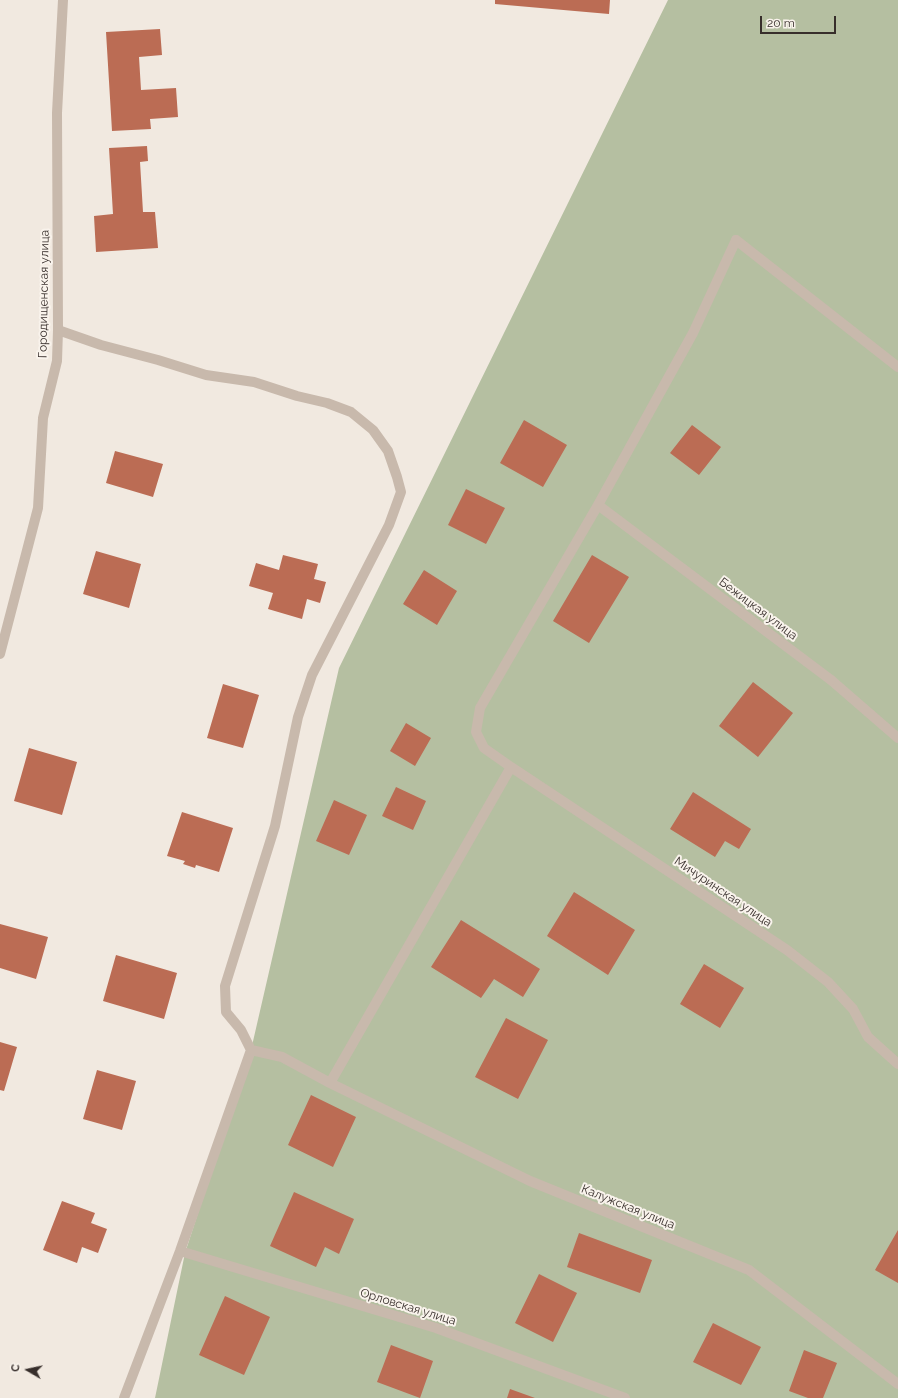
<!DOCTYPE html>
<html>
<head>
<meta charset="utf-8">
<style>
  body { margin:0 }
  #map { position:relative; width:898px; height:1398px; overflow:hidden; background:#f1e9e0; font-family:Raleway,sans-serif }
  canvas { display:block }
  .north { position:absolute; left:8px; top:1350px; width:40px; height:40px; -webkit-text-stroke:3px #f9f3ec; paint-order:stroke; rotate:279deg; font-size:11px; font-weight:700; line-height:16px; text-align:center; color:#372e2b }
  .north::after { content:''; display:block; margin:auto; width:14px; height:18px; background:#372e2b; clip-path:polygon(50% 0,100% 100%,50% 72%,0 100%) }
  .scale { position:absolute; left:760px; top:16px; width:76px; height:18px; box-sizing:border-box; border:2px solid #372e2b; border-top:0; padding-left:5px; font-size:12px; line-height:14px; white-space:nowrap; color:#372e2b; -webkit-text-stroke:3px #f9f3ec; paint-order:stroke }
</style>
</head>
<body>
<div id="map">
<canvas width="898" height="1398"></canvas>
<div class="north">С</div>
<div class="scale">20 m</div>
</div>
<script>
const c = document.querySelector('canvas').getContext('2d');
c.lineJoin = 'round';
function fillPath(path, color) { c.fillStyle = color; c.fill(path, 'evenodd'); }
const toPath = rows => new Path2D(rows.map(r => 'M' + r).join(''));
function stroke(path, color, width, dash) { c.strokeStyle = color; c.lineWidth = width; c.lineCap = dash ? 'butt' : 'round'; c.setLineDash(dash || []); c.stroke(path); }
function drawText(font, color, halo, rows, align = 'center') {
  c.font = font + ' Raleway,sans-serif'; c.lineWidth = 4; c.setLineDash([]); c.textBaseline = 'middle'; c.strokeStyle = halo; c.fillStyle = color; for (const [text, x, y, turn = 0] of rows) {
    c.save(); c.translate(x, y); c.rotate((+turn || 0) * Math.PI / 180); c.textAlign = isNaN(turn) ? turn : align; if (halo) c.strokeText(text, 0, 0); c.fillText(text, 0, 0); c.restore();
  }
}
const green = toPath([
  [668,0,898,0,898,1398,155,1398,185,1253,251,1050,339,668]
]);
const building = toPath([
  [495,0,610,0,609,14,495,4],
  [160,29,162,55,139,57,141,90,176,88,178,117,150,119,151,129,112,131,106,32],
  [147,146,148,161,140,162,143,212,155,212,158,248,96,252,94,216,113,214,109,148],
  [524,420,567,445,543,487,500,463],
  [692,425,721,447,699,475,670,453],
  [115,451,163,464,153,497,106,483],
  [466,489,505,508,486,544,448,525],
  [96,551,141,564,129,608,83,594],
  [283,555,318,564,314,579,326,582,320,603,307,599,302,619,268,609,273,593,249,586,256,563,279,570],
  [592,555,629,577,589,643,553,621],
  [424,570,457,591,437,625,403,604],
  [753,682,793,713,758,757,719,726],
  [223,684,259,695,243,748,207,738],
  [406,723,431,738,415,766,390,751],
  [29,748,77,762,62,815,14,801],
  [396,787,426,801,413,830,382,816],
  [693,792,751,829,739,849,725,841,715,857,670,829],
  [334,800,367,815,349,855,316,841],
  [182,812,233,828,219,872,196,865,195,868,183,864,185,861,167,856],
  [574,892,635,930,608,975,547,936],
  [461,920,540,969,523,997,494,979,481,998,431,967],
  [0,924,48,937,36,979,0,968],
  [116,955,177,973,164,1019,103,1001],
  [704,964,744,988,720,1028,680,1004],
  [506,1018,548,1040,518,1099,475,1077],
  [0,1042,17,1047,4,1091,0,1090],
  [97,1070,136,1081,122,1130,83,1119],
  [311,1095,356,1117,333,1167,288,1145],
  [294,1192,354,1219,339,1254,325,1247,316,1267,270,1246],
  [62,1201,95,1213,91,1223,107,1229,98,1253,82,1247,77,1263,43,1250],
  [898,1230,898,1283,875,1270],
  [579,1233,652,1260,640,1293,567,1267],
  [539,1274,577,1293,553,1342,515,1323],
  [225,1296,270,1317,244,1375,199,1355],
  [713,1323,761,1347,741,1385,693,1362],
  [391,1345,433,1361,420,1398,377,1382],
  [804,1350,837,1363,823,1398,808,1398,789,1391],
  [510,1389,535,1398,507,1398]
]);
const lane = toPath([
  [736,240,898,367],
  [831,680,898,738]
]);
const street = toPath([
  [58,330,101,345,158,360,206,375,254,382,297,396,327,403,351,412,373,430,388,451,397,477,401,492,389,525,312,675,298,717,275,826,225,986,226,1012,241,1030,251,1050,282,1057,330,1083,530,1181,749,1270,898,1384],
  [598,505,831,680],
  [0,654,38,508,43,418,57,361,58,330,57,113,63,0],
  [511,767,787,950,828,982,853,1009,868,1037,898,1064],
  [330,1083,511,767,484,748,476,732,480,708,598,505,693,333,736,240],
  [180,1251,436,1328,625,1398],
  [124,1398,180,1251,251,1050]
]);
const streetNames = [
  ["Городищенская улица",44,294,-89],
  ["Бежицкая улица",758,609,37],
  ["Мичуринская улица",723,892,34],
  ["Калужская улица",628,1207,22],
  ["Орловская улица",408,1307,17]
];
fillPath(green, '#b5bfa1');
fillPath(building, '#bb6c54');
stroke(lane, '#c8b9ac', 10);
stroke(street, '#c8b9ac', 10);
drawText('12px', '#372e2b', '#f9f3ec', streetNames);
</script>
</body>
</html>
